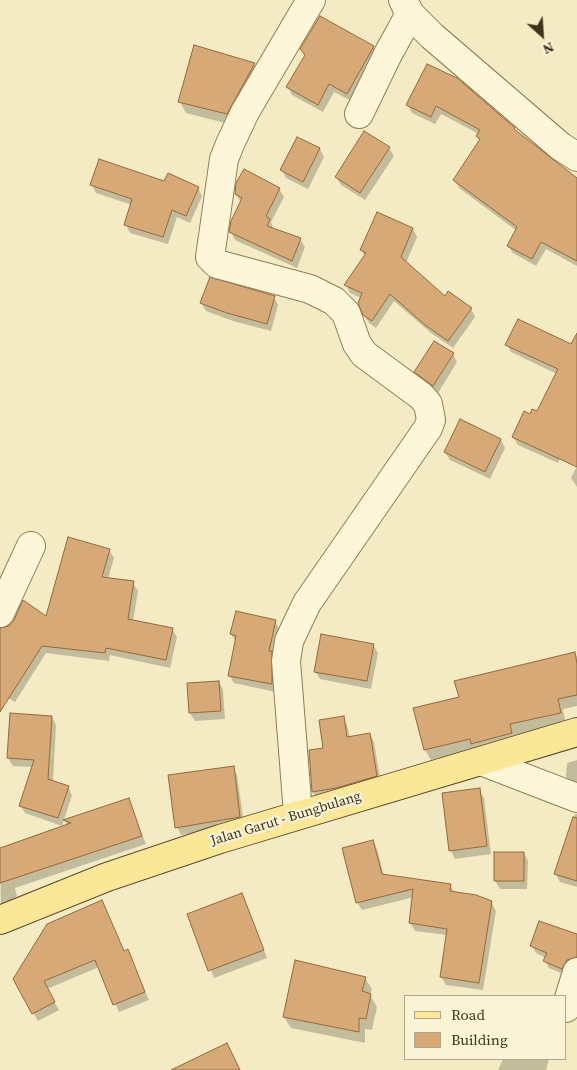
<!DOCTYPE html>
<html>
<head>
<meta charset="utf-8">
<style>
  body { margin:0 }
  #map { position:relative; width:577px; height:1070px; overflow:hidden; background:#f4ebc4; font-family:"Source Serif 4",serif }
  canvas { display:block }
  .legend { position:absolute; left:404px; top:995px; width:162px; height:65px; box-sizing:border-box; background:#faf3d5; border:1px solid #b0a68b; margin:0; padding:6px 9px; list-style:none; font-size:15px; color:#40321d }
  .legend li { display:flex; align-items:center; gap:10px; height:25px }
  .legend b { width:25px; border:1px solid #b0a68b }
  .north { position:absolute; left:517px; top:10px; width:50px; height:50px; -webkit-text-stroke:4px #faf3d5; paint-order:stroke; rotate:154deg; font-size:14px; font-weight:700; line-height:20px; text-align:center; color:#40321d }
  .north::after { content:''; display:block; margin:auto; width:18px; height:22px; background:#40321d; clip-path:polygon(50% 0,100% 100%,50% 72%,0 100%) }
</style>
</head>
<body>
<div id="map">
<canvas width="577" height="1070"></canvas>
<ul class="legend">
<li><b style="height:6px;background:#fbe798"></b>Road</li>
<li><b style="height:14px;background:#d6a976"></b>Building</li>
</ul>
<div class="north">N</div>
</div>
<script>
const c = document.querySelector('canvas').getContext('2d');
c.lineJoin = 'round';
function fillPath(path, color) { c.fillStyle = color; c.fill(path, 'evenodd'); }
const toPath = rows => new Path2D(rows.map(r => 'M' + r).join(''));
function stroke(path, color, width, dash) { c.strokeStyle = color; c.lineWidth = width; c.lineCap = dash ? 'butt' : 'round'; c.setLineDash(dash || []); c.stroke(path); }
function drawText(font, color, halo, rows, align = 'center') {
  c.font = font + ' "Source Serif 4",serif'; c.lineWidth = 4.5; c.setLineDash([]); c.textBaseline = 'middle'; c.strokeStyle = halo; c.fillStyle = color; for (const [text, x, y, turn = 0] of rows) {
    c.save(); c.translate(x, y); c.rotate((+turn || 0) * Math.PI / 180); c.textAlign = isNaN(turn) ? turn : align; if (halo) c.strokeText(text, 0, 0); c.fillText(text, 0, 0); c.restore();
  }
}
const shadow = toPath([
  [320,17,374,47,378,55,352,101,334,92,323,112,292,95,288,87,306,56],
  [254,64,261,75,233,125,186,113,180,102],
  [427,65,514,129,577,179,577,266,546,249,536,266,513,253,508,246,517,231,459,188,454,180,480,141,477,136,479,134,441,114,435,124,412,113,408,105],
  [298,139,320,149,324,157,308,189,286,178,282,170],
  [389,148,394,156,365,200,341,185,336,177],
  [244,171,279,189,284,197,271,222,273,229,300,239,305,247,297,268,235,240,231,232,241,203,236,194],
  [165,182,198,188,202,196,190,223,177,217,168,244,130,233,126,225,132,205,96,193,92,185],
  [378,214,413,229,417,237,406,263,445,297,471,309,475,317,453,348,431,333,394,301,376,328,369,323,364,315,361,298,350,293,346,285,365,257,362,250],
  [274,297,278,305,271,331,233,321,206,311,201,303],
  [577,340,577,405,571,434,558,463,518,445,513,437,530,415,537,413,557,374,511,352,507,344,573,346],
  [453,354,457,362,438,393,420,380,416,372],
  [461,421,501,440,505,448,490,479,450,460,445,452],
  [577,466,577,487,571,478],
  [109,550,114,558,108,579,133,583,138,591,133,621,172,629,177,637,170,668,110,655,109,661,46,653,15,702,0,693,0,653,47,618],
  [275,621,279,629,276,692,234,683,229,675,236,642,231,634],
  [373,645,378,653,371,689,320,679,315,671],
  [574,654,577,656,577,706,563,709,566,724,515,735,517,744,475,749,431,760,425,750,460,698,456,681],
  [219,682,223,690,225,719,195,721,190,713,188,684],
  [52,717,56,725,53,782,68,787,72,795,62,826,25,813,20,805,33,767,13,766,8,758],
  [343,717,347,725,350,738,370,734,374,742,381,784,318,799,313,792,325,749],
  [577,760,577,787,570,784,566,776,567,763],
  [233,767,237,775,244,824,181,835,177,827],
  [479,790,484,798,491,854,455,859,451,851,443,794],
  [128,799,146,844,15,888,17,896,1,908,0,849,67,825,65,821],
  [575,814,577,814,577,887,560,882,556,874],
  [373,841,377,849,384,876,450,885,455,893,491,902,496,911,483,990,446,985,441,977,447,935,415,931,410,923,414,897,362,910,357,902],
  [524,853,528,861,527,889,500,889,495,881],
  [241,895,267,958,214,978,188,915],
  [577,936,577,964,566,975,549,968,545,961,546,958,536,953,532,946],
  [127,951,149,1000,119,1012,99,967,47,989,59,1010,38,1021,15,979],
  [365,978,372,989,370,995,377,1007,372,1030,365,1029,365,1043,291,1028,284,1017],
  [503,1059,549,1059,546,1070,498,1070]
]);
const building = toPath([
  [320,16,374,46,347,94,329,84,318,105,286,87,305,55,300,49,320,16],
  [194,45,255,63,227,114,178,102,194,45],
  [427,64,457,78,515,128,514,129,577,178,577,261,541,242,532,259,507,246,517,227,453,180,480,139,476,136,480,130,436,106,431,117,406,105,427,64],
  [364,131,390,147,360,193,335,177,364,131],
  [297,137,320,148,303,182,280,170,297,137],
  [99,159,164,181,168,173,199,187,186,216,172,210,163,237,124,225,132,199,90,185,99,159],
  [244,169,280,188,266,216,270,219,267,226,301,238,292,261,229,232,231,221,242,198,235,194,236,183,244,169],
  [377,212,413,228,401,257,445,296,448,291,472,308,448,341,425,325,390,294,372,321,363,315,358,303,362,293,344,285,366,253,360,250,377,212],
  [210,277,275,296,267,324,227,313,200,303,210,277],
  [518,319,571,344,577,333,577,467,512,437,524,411,530,414,532,409,537,411,558,369,505,345,518,319],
  [434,341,454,353,433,386,414,372,434,341],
  [460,419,501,439,485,472,444,452,460,419],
  [68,537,110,549,102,577,134,581,128,619,173,628,166,660,106,648,105,653,42,646,0,712,0,628,9,626,14,620,23,600,46,616,68,537],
  [236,611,276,620,269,651,272,651,272,684,228,676,236,636,230,634,236,611],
  [321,634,374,644,367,681,314,672,321,634],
  [575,652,577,664,577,695,558,699,561,713,510,724,512,733,471,744,470,739,424,750,413,708,459,697,454,681,575,652],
  [219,681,221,711,189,713,187,683,219,681],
  [10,713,52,716,48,779,69,786,58,818,19,806,34,760,7,758,10,713],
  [344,716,347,737,370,733,377,776,336,788,312,792,309,750,323,748,319,720,344,716],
  [234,766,240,817,175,828,168,775,234,766],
  [480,788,487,846,449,851,442,793,480,788],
  [129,798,142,836,0,883,0,848,71,823,63,820,129,798],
  [573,817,577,818,577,881,554,874,573,817],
  [373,840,382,874,451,884,450,891,476,895,492,901,479,983,440,977,447,929,409,923,413,889,356,903,342,848,373,840],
  [494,852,524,852,524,881,494,881,494,852],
  [242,893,264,950,208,971,187,914,242,893],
  [102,900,124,951,128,949,145,992,113,1005,95,960,44,981,55,1002,32,1014,13,979,47,924,102,900],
  [539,921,577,934,577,957,567,960,562,969,543,961,547,953,530,946,539,921],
  [295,960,366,977,362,991,371,994,366,1019,359,1018,359,1032,283,1017,295,960],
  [227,1043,240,1070,171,1070,227,1043]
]);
const minor = toPath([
  [403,0,410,14,432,36,560,146,577,157],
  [359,114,388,54,410,14],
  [0,613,31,546],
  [481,761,577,798],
  [298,814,286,661,289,641,307,603,428,428,431,420,428,404,421,396,364,354,357,344,346,313,334,301,310,289,217,264,210,257,224,159,230,144,245,112,311,0],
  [566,1008,577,972]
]);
const major = toPath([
  [0,920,107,877,220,839,577,732]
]);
const streetNames = [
  ["Jalan Garut - Bungbulang",286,819,-17]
];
fillPath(shadow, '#0003');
fillPath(building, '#d6a976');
stroke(building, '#94683a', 1);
stroke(minor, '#917d58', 30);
stroke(major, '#5f4a2c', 30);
stroke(minor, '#fdf6d9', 28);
stroke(major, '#fbe798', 28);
drawText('14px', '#40321d', '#faf3d5', streetNames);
</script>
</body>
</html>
